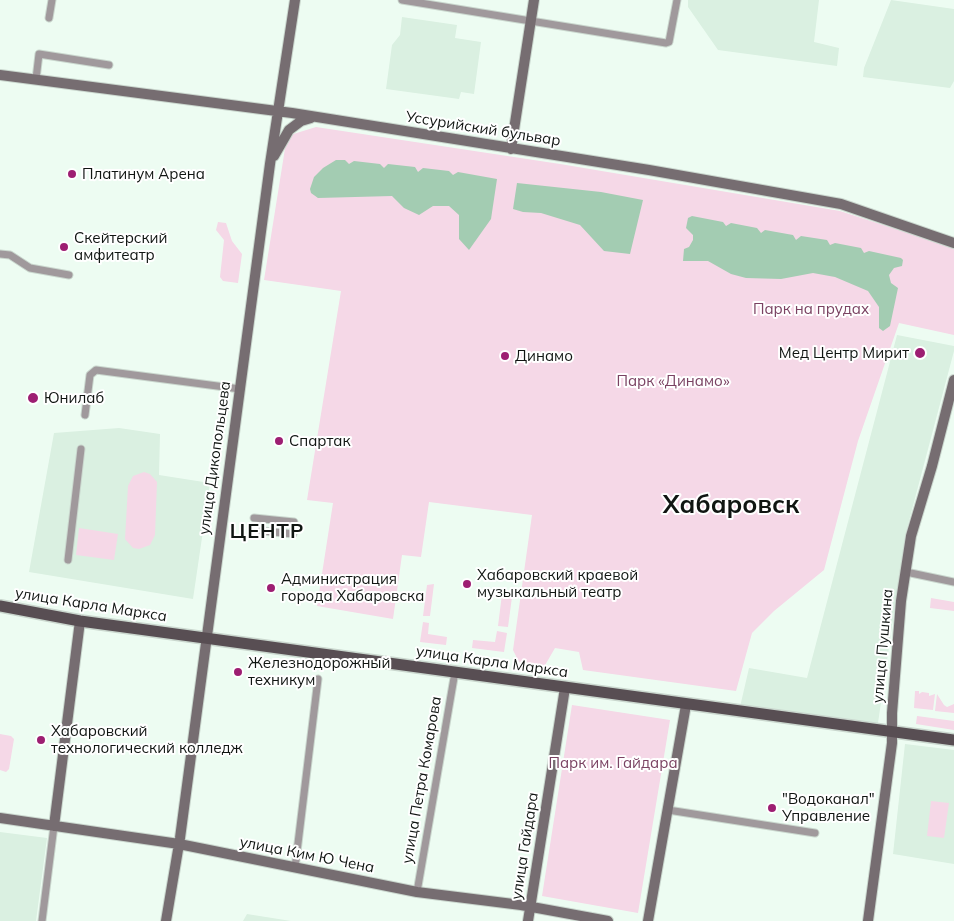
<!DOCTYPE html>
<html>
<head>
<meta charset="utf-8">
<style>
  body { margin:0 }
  canvas { display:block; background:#edfcf2 }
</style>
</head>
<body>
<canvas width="954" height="921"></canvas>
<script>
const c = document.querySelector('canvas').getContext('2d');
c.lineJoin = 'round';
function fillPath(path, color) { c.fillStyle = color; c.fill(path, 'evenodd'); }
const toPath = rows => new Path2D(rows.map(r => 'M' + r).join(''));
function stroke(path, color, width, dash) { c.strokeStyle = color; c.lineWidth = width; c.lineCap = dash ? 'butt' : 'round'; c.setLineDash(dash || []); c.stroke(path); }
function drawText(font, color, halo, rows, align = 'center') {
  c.font = font + ' Mulish,sans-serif'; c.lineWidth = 4; c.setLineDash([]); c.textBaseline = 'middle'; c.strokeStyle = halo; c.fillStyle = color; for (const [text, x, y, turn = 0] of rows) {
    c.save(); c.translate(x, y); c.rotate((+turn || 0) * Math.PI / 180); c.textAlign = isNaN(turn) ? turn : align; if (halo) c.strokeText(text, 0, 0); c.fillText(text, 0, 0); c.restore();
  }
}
const built = toPath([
  [688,0,819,0,814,42,839,48,837,66,718,50,688,7],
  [891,0,954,9,954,81,950,88,863,77,864,68],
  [402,17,457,25,455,38,481,42,474,94,461,92,459,99,386,89,392,45,400,35],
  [897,335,954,346,954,351,905,536,878,723,740,707,749,668,807,678],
  [119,428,160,434,159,475,210,483,193,599,29,572,54,433],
  [905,744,954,750,954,864,893,854],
  [0,832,47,838,36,921,0,921],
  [247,914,291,921,243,921]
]);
const green = toPath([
  [316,127,560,164,840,211,954,248,954,335,899,323,858,441,824,570,774,611,752,633,736,691,583,670,579,652,555,648,544,667,519,662,513,650,532,515,429,502,421,557,402,555,393,619,317,606,333,503,307,500,341,291,264,280,287,136],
  [218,222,226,223,232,241,242,254,238,283,223,281,220,277,224,240,216,230],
  [144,472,150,474,157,482,155,535,150,545,139,549,133,548,125,539,128,486,133,476],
  [79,528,118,534,114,560,76,555],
  [434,584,430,616,423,616,427,585],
  [502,594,512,597,508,627,498,626],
  [931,598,954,602,954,611,930,608],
  [423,622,429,623,428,634,447,637,446,645,420,642],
  [497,631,507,633,504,652,472,648,473,640,495,642],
  [915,691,919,691,919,694,922,692,929,693,929,696,935,694,933,710,914,708],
  [937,694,944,705,947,707,954,704,954,713,935,711],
  [572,705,670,720,638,913,542,896],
  [917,716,954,721,954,730,916,724],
  [0,734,11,736,14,739,9,769,6,772,0,770],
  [931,801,949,803,944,838,927,836]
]);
const water = toPath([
  [336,160,345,160,349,164,354,161,380,164,384,168,388,164,415,167,418,172,423,168,449,171,453,175,458,172,497,179,491,219,469,250,459,239,459,215,449,206,433,206,419,215,404,208,392,196,318,198,311,193,310,189,314,177,323,168],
  [517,183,601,192,643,200,630,254,604,251,580,225,541,213,523,212,513,209],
  [692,216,723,222,726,226,731,223,757,228,761,233,765,230,793,235,796,240,801,236,827,240,830,245,835,243,861,248,864,253,869,251,901,258,903,260,902,266,894,268,889,275,891,283,898,288,890,326,883,331,879,328,879,307,868,291,835,277,813,273,781,279,746,278,731,274,708,261,683,261,684,249,689,247,693,240,693,235,686,228,688,218]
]);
const street = toPath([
  [402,0,666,43,669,42,677,0],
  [49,18,52,0],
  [36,79,39,54,109,65],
  [0,254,10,255,30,268,69,275],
  [85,415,90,375,96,370,240,389],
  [254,518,294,522],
  [253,530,293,534,294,526],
  [68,560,81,449],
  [906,572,954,582],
  [668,810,815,833],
  [295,868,318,679],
  [417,892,455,672],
  [42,921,54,826]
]);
const secondary = toPath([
  [0,75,292,113,649,170,841,204,954,243],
  [511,149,534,0],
  [274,156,289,130,301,121,311,118],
  [0,818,179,844,417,892,521,905,608,921],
  [54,826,80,621],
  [166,921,180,838,270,164,295,0],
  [528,921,565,688],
  [648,921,686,705],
  [868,921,892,743,892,713,901,601,911,536,932,466,954,380]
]);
const primary = toPath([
  [0,606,80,621,954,740]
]);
const markers = [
  [72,174,5,"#9d1e72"],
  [64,247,5,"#9d1e72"],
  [920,353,6,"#9d1e72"],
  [505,356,5,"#9d1e72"],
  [33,398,6,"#9d1e72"],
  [279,441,5,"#9d1e72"],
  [467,584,5,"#9d1e72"],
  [271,588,5,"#9d1e72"],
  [238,672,5,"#9d1e72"],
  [41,740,5,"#9d1e72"],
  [772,808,5,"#9d1e72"]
];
const streetNames = [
  ["Уссурийский бульвар",483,129,9],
  ["улица Дикопольцева",215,458,-82],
  ["улица Карла Маркса",91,605,9],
  ["улица Пушкина",883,646,-85],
  ["улица Карла Маркса",492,662,8],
  ["улица Петра Комарова",422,780,-80],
  ["улица Гайдара",525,846,-81],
  ["улица Ким Ю Чена",307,855,11]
];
const poiNames = [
  ["Платинум Арена",82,174],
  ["Скейтерский",74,238],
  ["амфитеатр",74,255],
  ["Мед Центр Мирит",909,353,"right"],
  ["Динамо",515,356],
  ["Юнилаб",44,398],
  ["Спартак",289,441],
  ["Хабаровский краевой",477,575],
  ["музыкальный театр",477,592],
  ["Администрация",281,579],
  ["города Хабаровска",281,596],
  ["Железнодорожный",248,663],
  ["техникум",248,680],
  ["Хабаровский",51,731],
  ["технологический колледж",51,748],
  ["\"Водоканал\"",782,799],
  ["Управление",782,816]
];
const parkNames = [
  ["Парк на прудах",811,309],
  ["Парк «Динамо»",673,381],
  ["Парк им. Гайдара",613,763]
];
const districtNames = [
  ["ЦЕНТР",267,532]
];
const townNames = [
  ["Хабаровск",731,505]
];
fillPath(built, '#daf0e1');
fillPath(green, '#f5d8e7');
fillPath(water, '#a3ccb2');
stroke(street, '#cad7ce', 9);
stroke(secondary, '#cad7ce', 12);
stroke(primary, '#cad7ce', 14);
stroke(street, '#a0999c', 7);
stroke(secondary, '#766d71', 10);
stroke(primary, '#584e53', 11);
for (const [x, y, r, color] of markers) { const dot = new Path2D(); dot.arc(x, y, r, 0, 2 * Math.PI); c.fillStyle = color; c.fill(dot); stroke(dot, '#fff', 2); }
drawText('15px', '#101512', '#fff', streetNames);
drawText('15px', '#101512', '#fff', poiNames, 'left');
drawText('15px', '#7a4262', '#fff', parkNames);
c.letterSpacing = '1px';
drawText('bold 20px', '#101512', '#fff', districtNames);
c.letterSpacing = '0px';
drawText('bold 25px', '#101512', '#fff', townNames);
</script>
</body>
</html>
